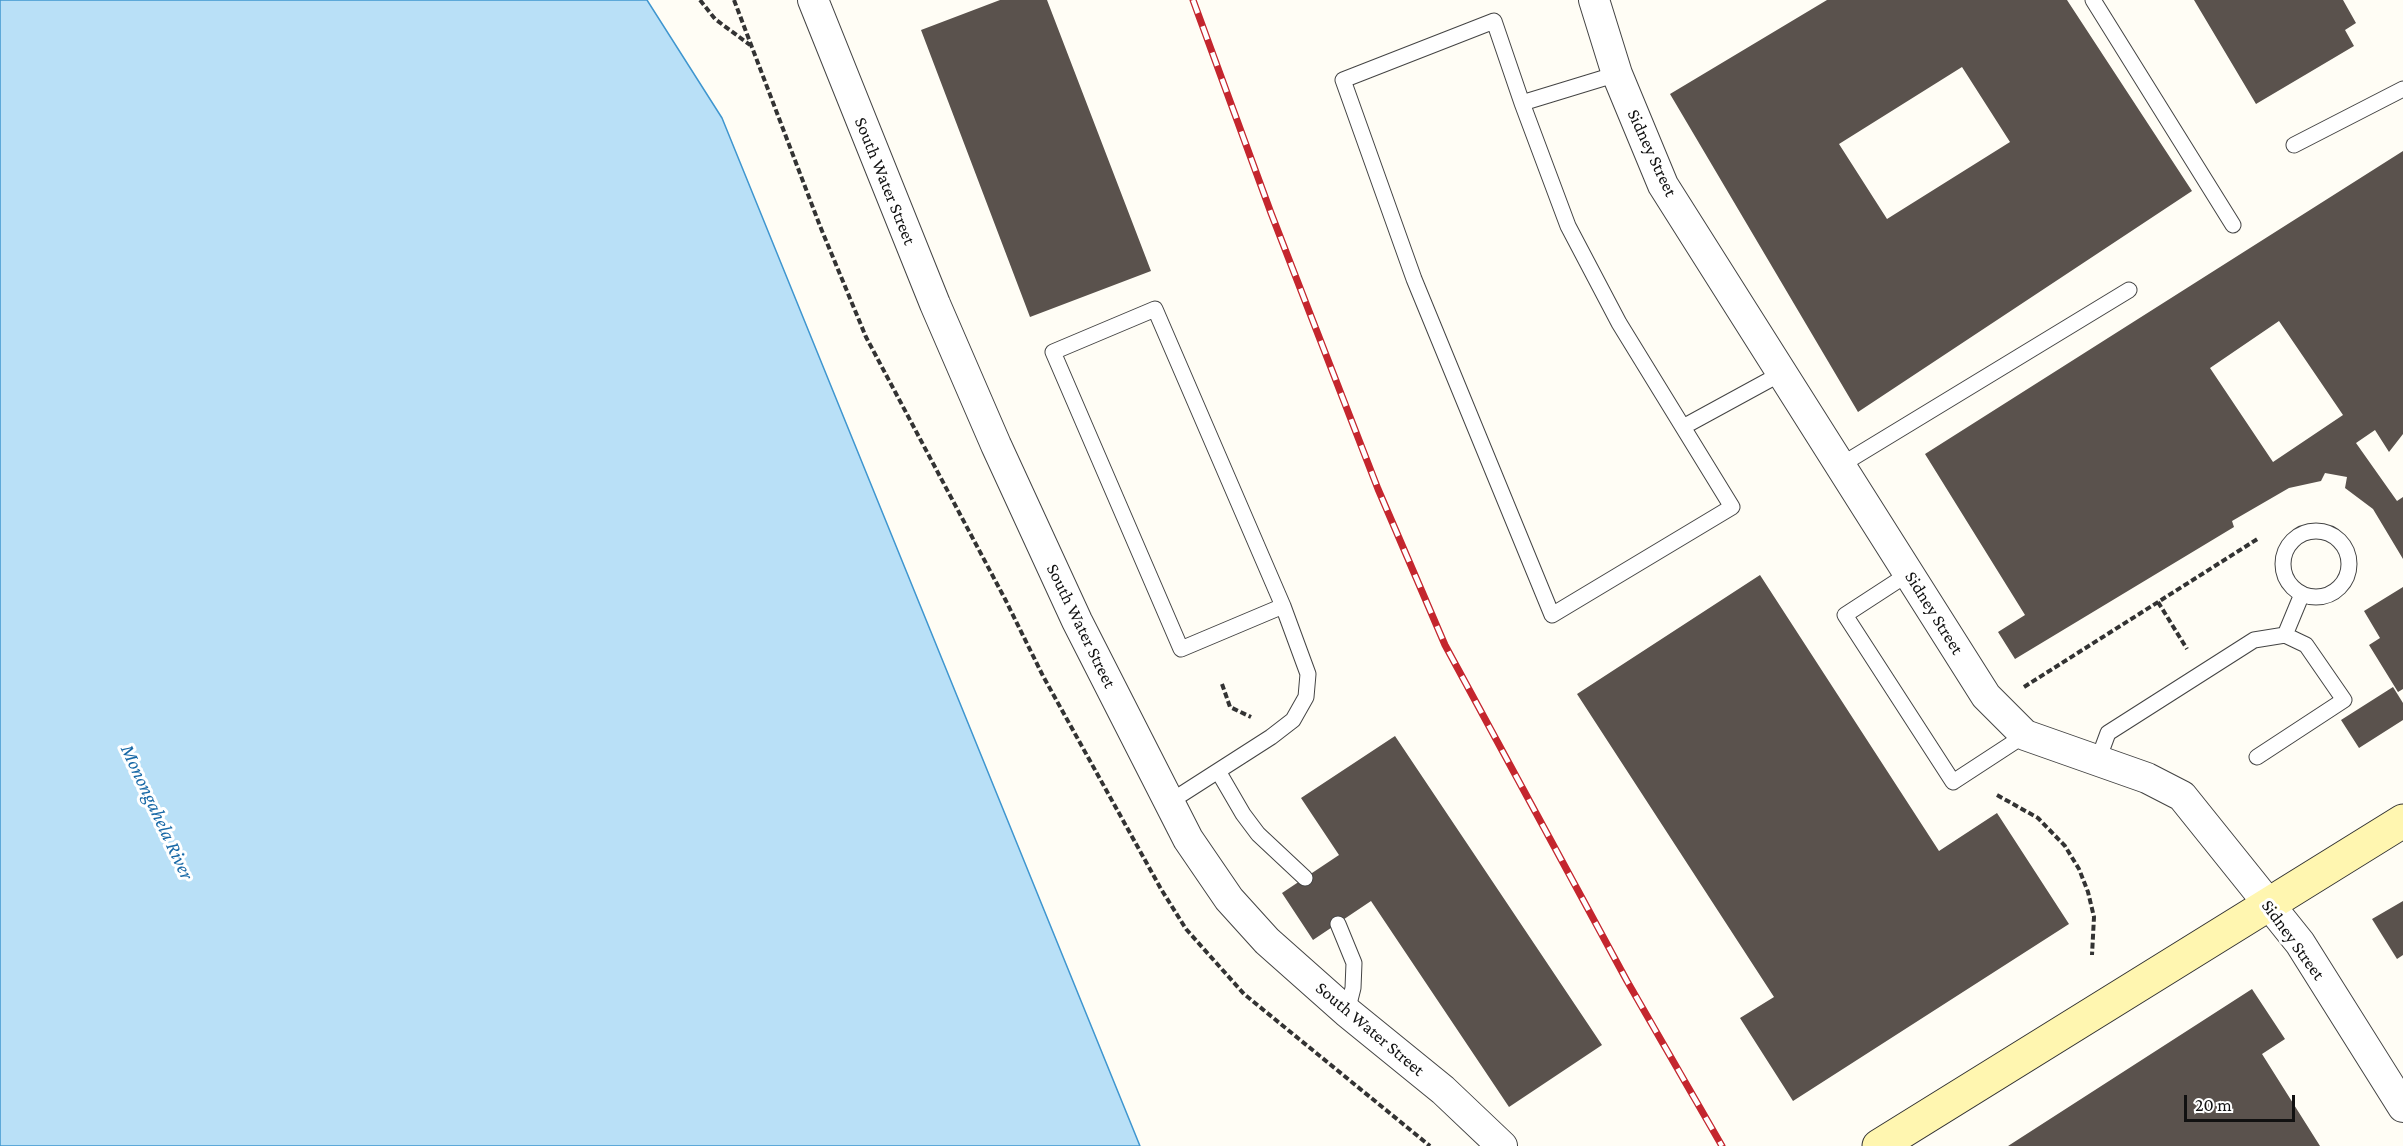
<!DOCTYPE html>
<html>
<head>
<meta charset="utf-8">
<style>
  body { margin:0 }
  #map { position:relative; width:2403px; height:1146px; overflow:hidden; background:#fffdf5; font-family:"Crimson Pro",serif }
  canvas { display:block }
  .scale { position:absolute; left:2184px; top:1095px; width:111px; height:27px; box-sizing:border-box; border:3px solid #111; border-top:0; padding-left:8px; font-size:18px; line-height:21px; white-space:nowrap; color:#111; -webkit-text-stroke:4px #fff; paint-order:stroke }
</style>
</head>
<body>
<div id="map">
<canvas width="2403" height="1146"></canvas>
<div class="scale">20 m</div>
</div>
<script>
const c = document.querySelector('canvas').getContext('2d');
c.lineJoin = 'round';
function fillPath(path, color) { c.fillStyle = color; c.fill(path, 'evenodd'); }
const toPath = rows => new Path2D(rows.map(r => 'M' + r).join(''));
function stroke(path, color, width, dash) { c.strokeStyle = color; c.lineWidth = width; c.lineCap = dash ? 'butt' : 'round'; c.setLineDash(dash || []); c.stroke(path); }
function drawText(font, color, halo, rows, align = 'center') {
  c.font = font + ' "Crimson Pro",serif'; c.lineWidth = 6; c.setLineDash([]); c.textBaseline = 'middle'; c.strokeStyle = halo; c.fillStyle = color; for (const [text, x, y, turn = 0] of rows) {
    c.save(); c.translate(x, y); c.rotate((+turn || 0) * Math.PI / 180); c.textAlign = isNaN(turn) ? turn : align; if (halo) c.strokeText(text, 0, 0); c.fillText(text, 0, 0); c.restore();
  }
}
const water = toPath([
  [0,0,647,0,722,118,1140,1146,0,1146,0,0]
]);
const building = toPath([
  [1000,0,1047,0,1151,271,1030,317,921,30],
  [1827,0,2067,0,2192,191,1858,412,1670,94],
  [1962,67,2010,142,1887,219,1839,144],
  [2194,0,2343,0,2356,23,2345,30,2354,46,2256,104],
  [2403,151,2403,434,2389,452,2375,430,2356,443,2397,501,2403,497,2403,559,2373,509,2345,488,2347,477,2325,473,2321,481,2289,488,2232,521,2234,527,2015,659,1998,632,2025,615,1925,454],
  [2279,321,2343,415,2273,462,2210,368],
  [1760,575,1939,851,1997,813,2069,924,1793,1101,1740,1018,1774,997,1577,694],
  [2403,587,2403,689,2398,692,2369,645,2380,638,2364,611],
  [2393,687,2403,703,2403,720,2359,748,2341,720],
  [1395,736,1602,1045,1509,1107,1371,901,1313,940,1282,893,1339,855,1301,798],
  [2403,901,2403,955,2397,959,2372,919],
  [2252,989,2285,1039,2262,1054,2320,1146,2008,1146]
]);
const path = toPath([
  [700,0,715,19,750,45],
  [734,0,820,226,866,337,1005,599,1043,676,1161,889,1186,929,1244,994,1430,1146],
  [2158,602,2187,649],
  [1222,684,1230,707,1251,717],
  [2024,687,2259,538],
  [1997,795,2038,818,2065,846,2079,869,2088,892,2094,917,2092,955]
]);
const service = toPath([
  [2093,0,2233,225],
  [1522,103,1568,226,1619,323,1732,507,1552,615,1414,279,1343,80,1494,21,1522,103,1617,74],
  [2294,145,2403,89],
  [1683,427,1782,373],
  [1841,465,2129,290],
  '2283 564a33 33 0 1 1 66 0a33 33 0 1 1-66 0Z',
  [1908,574,1845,615,1953,782,2025,735],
  [2285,635,2302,594],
  [2098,760,2108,733,2254,640,2285,635,2306,645,2344,700,2257,757],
  [1218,771,1243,814,1258,834,1305,878],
  [1168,803,1271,737,1293,720,1306,697,1308,674,1283,606,1155,309,1053,352,1181,649,1283,606],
  [1338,924,1354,963,1353,988,1347,1012]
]);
const minor = toPath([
  [813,0,935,304,996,445,1077,621,1188,839,1229,899,1267,941,1347,1012,1443,1090,1502,1146],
  [1594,0,1617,74,1663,185,1986,696,2025,735,2147,778,2182,796,2300,943,2403,1107]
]);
const secondary = toPath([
  [1879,1146,2403,821]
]);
const rail = toPath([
  [1193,0,1271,213,1378,489,1445,645,1627,981,1722,1146]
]);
const streetNames = [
  ["Sidney Street",1652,153,65],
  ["South Water Street",885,181,68],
  ["Sidney Street",1934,613,58],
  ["South Water Street",1081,626,64],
  ["Sidney Street",2293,940,54],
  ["South Water Street",1370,1029,40]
];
const waterNames = [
  ["Monongahela River",157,812,65]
];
fillPath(water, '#b9e0f7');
stroke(water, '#3f96cf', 1.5);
fillPath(building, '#5a524d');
stroke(service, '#444', 17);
stroke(minor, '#444', 32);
stroke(secondary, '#333', 35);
stroke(path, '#333', 4, [6, 3]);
stroke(service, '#fff', 15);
stroke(minor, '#fff', 30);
stroke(secondary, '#fff6b0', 33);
stroke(rail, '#c4262e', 7);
stroke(rail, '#fff', 4.5, [14]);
drawText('18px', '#111', '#fff', streetNames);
drawText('italic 20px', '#1768a6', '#fff', waterNames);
</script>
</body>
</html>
